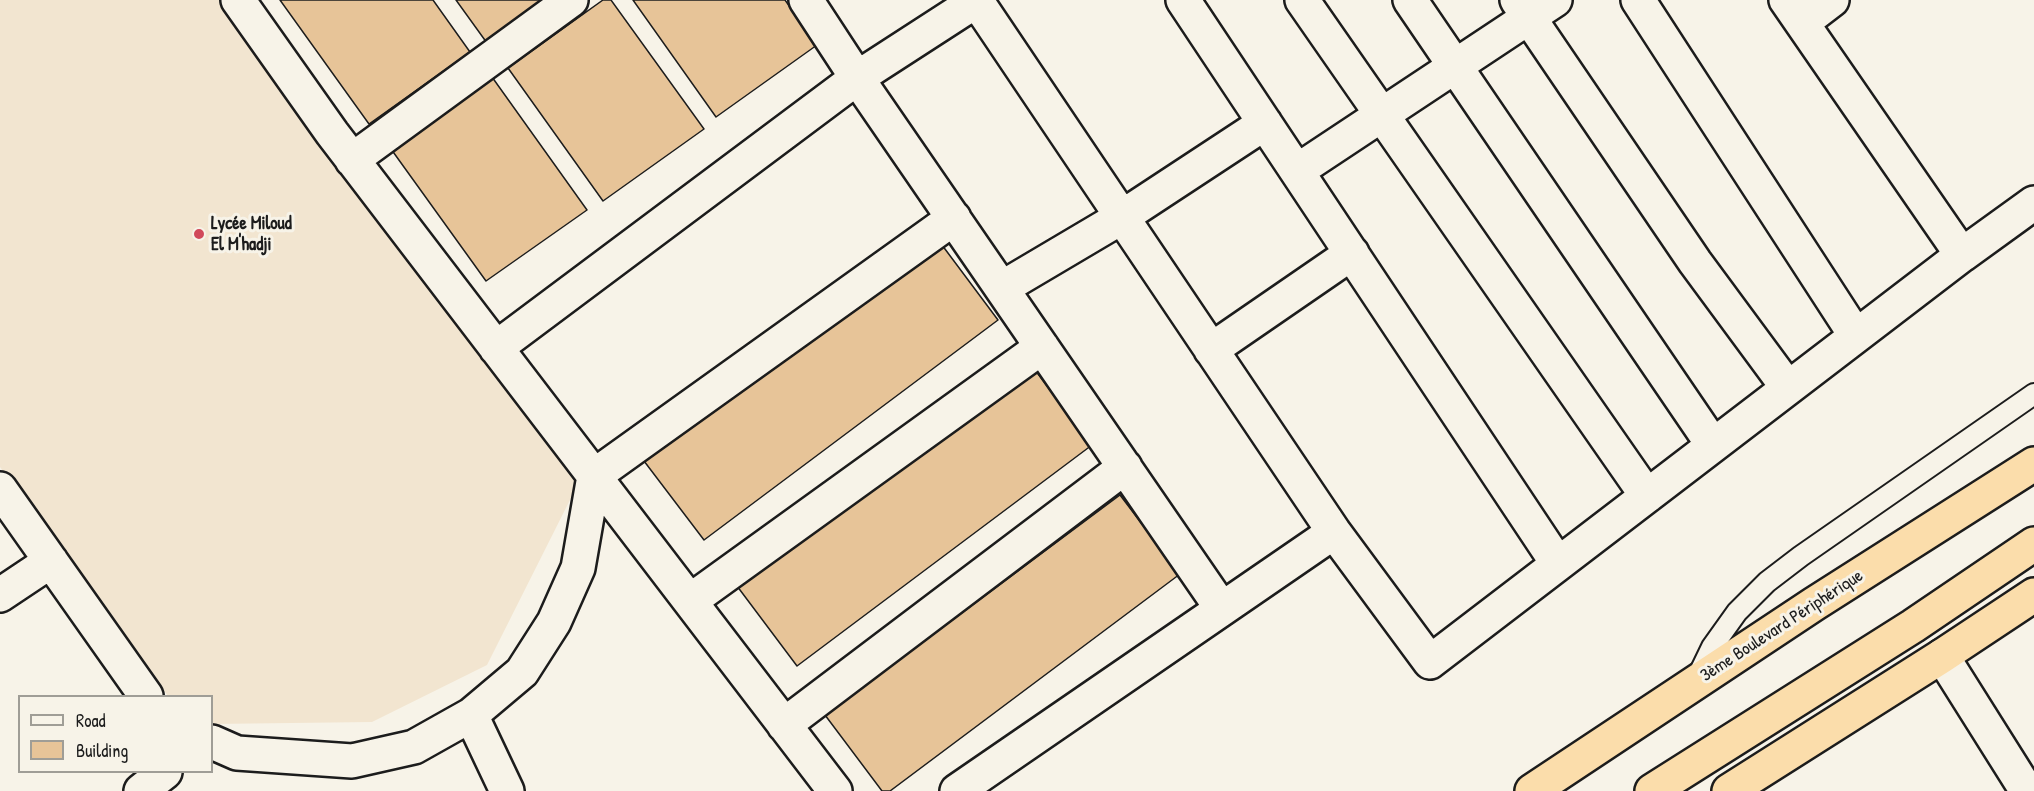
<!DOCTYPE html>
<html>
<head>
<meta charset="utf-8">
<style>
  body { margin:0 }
  #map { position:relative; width:2034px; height:791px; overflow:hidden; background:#f7f3e8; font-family:"Patrick Hand",sans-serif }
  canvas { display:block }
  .legend { position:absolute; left:18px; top:695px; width:195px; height:78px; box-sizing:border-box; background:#f7f3e8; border:2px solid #9f9d96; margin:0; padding:8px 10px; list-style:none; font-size:18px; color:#1c1c1c }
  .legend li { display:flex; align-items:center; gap:12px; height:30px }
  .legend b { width:30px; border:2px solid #9f9d96 }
</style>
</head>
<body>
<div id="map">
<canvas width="2034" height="791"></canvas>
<ul class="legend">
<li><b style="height:8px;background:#f7f3e8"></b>Road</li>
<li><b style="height:16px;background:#e7c498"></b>Building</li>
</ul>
</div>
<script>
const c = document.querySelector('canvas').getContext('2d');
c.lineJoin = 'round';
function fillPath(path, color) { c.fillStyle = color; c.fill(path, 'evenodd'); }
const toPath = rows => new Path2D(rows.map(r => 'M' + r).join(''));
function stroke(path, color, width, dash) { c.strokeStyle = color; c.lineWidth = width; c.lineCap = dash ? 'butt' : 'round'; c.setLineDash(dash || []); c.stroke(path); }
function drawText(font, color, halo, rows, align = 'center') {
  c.font = font + ' "Patrick Hand",sans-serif'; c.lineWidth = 6; c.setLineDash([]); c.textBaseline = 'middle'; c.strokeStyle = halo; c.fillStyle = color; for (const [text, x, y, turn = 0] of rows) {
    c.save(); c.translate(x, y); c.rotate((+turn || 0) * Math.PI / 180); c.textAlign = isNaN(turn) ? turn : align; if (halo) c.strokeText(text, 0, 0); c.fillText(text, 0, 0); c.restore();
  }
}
const built = toPath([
  [0,0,227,0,580,480,487,665,372,722,212,724,212,696,168,696,0,467]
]);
const building = toPath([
  [280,0,433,0,470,52,369,124,280,0],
  [456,0,547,0,487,43,456,0],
  [603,0,611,0,704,129,603,201,508,68,603,0],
  [633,0,785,0,817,45,716,117,633,0],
  [492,77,587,210,486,281,391,149,492,77],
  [939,241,998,320,704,540,644,461,939,241],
  [1032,366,1092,445,797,666,737,586,1032,366],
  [1120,495,1180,574,890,791,882,791,825,715,1120,495]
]);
const lane = toPath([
  [1698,676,1712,647,1737,612,1767,582,1801,556,2034,394]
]);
const street = toPath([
  [238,0,332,133,835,791],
  [806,0,857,78,1222,609],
  [976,0,1334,532,1430,662,1962,255,2034,203],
  [1183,0,1558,564],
  [1302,0,1647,496],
  [1410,0,1713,445],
  [1517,0,1695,262,1788,388],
  [1638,0,1856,336],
  [1786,0,1962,255],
  [1802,23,1832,0],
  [352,160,571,0],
  [1297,171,1555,0],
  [1002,288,1122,217,1265,123],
  [496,348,857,78,976,1],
  [1211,350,1352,253],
  [0,489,146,696],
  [0,595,51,561],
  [690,601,1042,347],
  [1942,656,2027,791],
  [471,715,507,791],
  [784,725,1125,467],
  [212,742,237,753,352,761,414,747,471,715,522,672,554,622,578,568,594,476,954,218],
  [141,791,165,772],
  [957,791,1334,532]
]);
const highway = toPath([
  [1532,791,1814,604,2034,464],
  [1652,791,1913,626,2034,544],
  [1729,791,1942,656,2034,595]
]);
const markers = [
  [199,234,6,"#d1495b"]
];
const poiNames = [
  ["Lycée Miloud",211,224],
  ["El M'hadji",211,245]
];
const streetNames = [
  ["3ème Boulevard Périphérique",1782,626,-33]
];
fillPath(built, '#f2e5d0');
fillPath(building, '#e7c498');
stroke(building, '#1c1c1c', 1.5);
stroke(lane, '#1c1c1c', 24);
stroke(street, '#1c1c1c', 38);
stroke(highway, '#1c1c1c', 38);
stroke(lane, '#f7f3e8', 20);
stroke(street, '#f7f3e8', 33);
stroke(highway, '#fbddab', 33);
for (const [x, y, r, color] of markers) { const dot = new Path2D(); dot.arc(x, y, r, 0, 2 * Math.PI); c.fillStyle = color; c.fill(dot); stroke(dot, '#f7f3e8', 2); }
drawText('bold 18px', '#1c1c1c', '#f7f3e8', poiNames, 'left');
drawText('18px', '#1c1c1c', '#f7f3e8', streetNames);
</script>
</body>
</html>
